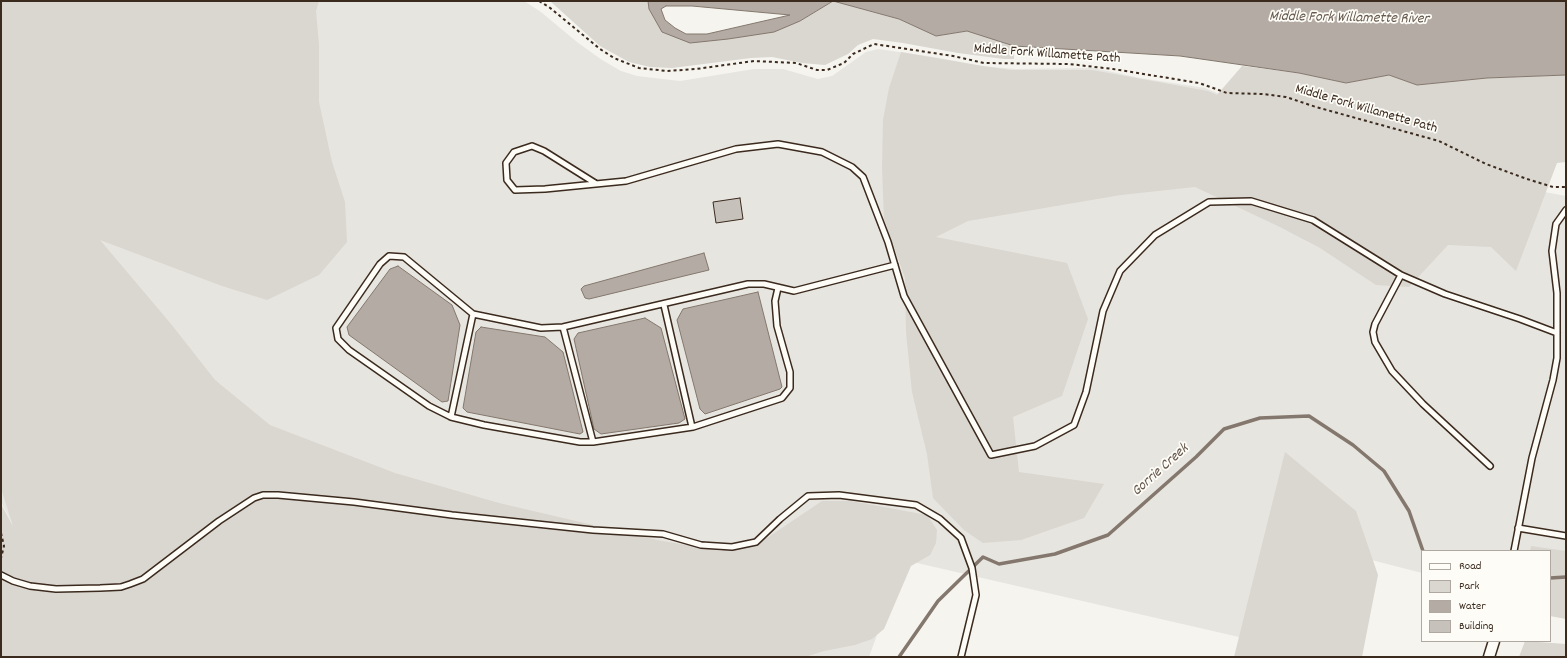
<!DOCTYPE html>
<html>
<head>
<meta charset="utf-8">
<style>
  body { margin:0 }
  #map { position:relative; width:1567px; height:658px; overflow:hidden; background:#f5f4ee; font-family:Dekko,sans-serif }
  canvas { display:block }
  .frame { position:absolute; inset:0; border:2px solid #3b2a1e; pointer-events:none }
  .legend { position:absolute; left:1421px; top:550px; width:130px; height:92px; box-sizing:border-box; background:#fdfcf7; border:1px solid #afa8a0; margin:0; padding:5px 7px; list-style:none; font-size:12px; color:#3b2a1e }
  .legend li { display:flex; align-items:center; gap:8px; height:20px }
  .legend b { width:20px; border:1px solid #afa8a0 }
</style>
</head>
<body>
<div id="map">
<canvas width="1567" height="658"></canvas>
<div class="frame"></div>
<ul class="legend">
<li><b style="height:5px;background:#fdfcf7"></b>Road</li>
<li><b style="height:11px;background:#dad6d0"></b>Park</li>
<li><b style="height:11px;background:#b4aca4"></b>Water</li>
<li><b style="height:11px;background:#c7c1bb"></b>Building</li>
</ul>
</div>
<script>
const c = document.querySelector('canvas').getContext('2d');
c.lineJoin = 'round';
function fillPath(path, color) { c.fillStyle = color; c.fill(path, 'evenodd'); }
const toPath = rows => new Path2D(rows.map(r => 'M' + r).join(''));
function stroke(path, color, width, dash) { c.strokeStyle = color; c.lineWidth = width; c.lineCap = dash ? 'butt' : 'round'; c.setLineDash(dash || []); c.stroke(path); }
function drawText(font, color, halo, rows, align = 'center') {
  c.font = font + ' Dekko,sans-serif'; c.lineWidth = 3.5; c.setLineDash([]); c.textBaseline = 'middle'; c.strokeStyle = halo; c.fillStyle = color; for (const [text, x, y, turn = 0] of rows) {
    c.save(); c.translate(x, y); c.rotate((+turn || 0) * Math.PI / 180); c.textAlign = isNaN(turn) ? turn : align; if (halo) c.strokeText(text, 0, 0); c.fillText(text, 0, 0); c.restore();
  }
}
const built = toPath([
  [87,1,524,1,541,12,577,42,602,60,621,71,637,76,680,81,754,69,783,69,818,79,832,76,866,52,878,49,934,57,983,66,1015,69,1094,68,1140,78,1205,88,1217,93,1241,98,1534,190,1566,196,1566,610,1550,551,1422,551,1422,573,1356,556,1326,657,904,560,869,657,1,657,1,581,6,576,16,556,13,526,1,502,1,345]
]);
const green = toPath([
  [1,1,319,1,316,11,319,45,319,102,332,162,345,202,347,242,319,275,267,300,222,286,100,240,171,324,215,380,270,425,395,473,499,503,657,540,721,551,767,538,822,501,851,501,927,515,937,530,936,543,930,555,911,566,884,629,872,639,855,645,824,651,805,657,1,657,1,583,4,579,1,581,1,504,13,526,1,488],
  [550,1,648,1,649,9,690,43,800,21,833,1,899,19,936,36,967,31,1014,46,1014,59,1004,59,958,53,903,43,873,39,858,45,848,54,825,65,802,63,772,57,751,58,672,68,650,67,629,62,600,46],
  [901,52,982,66,1011,70,1092,70,1208,91,1217,95,1242,66,1299,73,1346,83,1389,75,1417,85,1487,78,1566,75,1566,162,1557,163,1516,271,1491,247,1448,245,1409,287,1376,285,1320,248,1280,227,1195,187,1121,195,968,221,936,237,1067,263,1088,319,1062,396,1013,417,1019,472,1104,484,1084,518,1021,540,983,543,964,530,933,498,927,454,912,392,906,332,905,278,884,219,882,168,883,120,889,88],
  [1285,452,1356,511,1378,575,1362,657,1234,657],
  [1531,546,1566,551,1566,619,1550,616,1550,551,1530,551],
  [1525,641,1566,644,1566,657,1519,657]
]);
const water = toPath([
  [648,1,1566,1,1566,75,1487,78,1417,85,1389,75,1346,83,1299,73,1180,56,1014,46,967,31,936,36,899,19,833,1,800,21,774,32,728,39,690,43,662,32,649,9,648,1],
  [666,6,692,6,790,15,707,34,686,34,675,28,665,20,661,9,666,6],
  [704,253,709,270,589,299,585,298,581,289,584,286,704,253],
  [398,266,452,305,460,325,448,401,442,402,349,335,347,327,390,269,398,266],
  [758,292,782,387,780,389,705,414,700,409,677,320,683,309,758,292],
  [645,318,661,328,685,419,679,423,601,434,594,429,574,339,578,333,645,318],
  [481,327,545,337,563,352,583,432,580,434,467,412,463,408,476,332,481,327]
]);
const stream = toPath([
  [1550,578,1566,577],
  [899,657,938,601,983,557,999,564,1055,554,1108,535,1196,457,1224,429,1260,418,1309,416,1353,445,1384,471,1409,511,1423,551]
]);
const building = toPath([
  [740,198,743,219,716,223,713,202,740,198]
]);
const path = toPath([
  [539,1,549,7,600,49,614,58,639,68,667,71,696,69,754,61,796,63,817,70,827,70,844,63,853,54,874,44,953,56,984,63,1069,64,1113,69,1199,83,1227,93,1263,94,1286,97,1316,107,1439,141,1486,164,1527,179,1553,187,1566,187],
  [1,533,4,546,1,558]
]);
const lane = toPath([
  [595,183,544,151,532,146,514,152,506,163,507,180,515,190,545,189,626,181,736,149,778,144,822,152,852,167,863,177,888,242,904,296,991,455,1035,446,1074,425,1086,392,1103,311,1120,271,1155,235,1209,202,1251,201,1313,220,1401,275,1445,294,1520,319,1557,333],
  [1401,275,1375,324,1373,332,1375,342,1392,371,1423,404,1490,466],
  [778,288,775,301,777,326,790,372,790,388,782,398,693,427,593,442,580,442,484,425,451,417,429,406,349,350,338,339,336,328,380,264,389,256,404,257,473,314,541,328,563,327,748,284,764,284,794,291,895,265],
  [664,305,692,427],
  [563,327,593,442],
  [451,417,473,314],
  [1518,528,1566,536],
  [1514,551,1532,458,1553,380,1557,358,1557,293,1552,251,1556,224,1566,210],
  [1,575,13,581,30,586,56,589,100,588,121,587,130,584,143,579,219,521,254,498,263,495,278,495,354,502,452,515,593,530,663,534,701,545,732,547,756,542,780,519,808,496,839,495,916,505,940,519,961,538,972,568,976,595,961,657]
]);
const street = toPath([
  [1489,657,1494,641]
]);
const streetNames = [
  ["Middle Fork Willamette Path",1047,55,4],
  ["Middle Fork Willamette Path",1366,110,16]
];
const waterNames = [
  ["Middle Fork Willamette River",1349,19,1],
  ["Gorrie Creek",1161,471,-42]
];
fillPath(built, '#e7e5df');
fillPath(green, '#dad6d0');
fillPath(water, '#b4aca4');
stroke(water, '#84786e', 1);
stroke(stream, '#84786e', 3.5);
fillPath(building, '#c7c1bb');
stroke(building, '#3b2a1e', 1);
stroke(lane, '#3b2a1e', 8);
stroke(street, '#3b2a1e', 13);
stroke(path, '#3b2a1e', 2, [3, 3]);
stroke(lane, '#fdfcf7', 5);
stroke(street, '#fdfcf7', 10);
drawText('14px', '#3b2a1e', '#fdfcf7', streetNames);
drawText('italic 15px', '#65584d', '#fdfcf7', waterNames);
</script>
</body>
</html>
